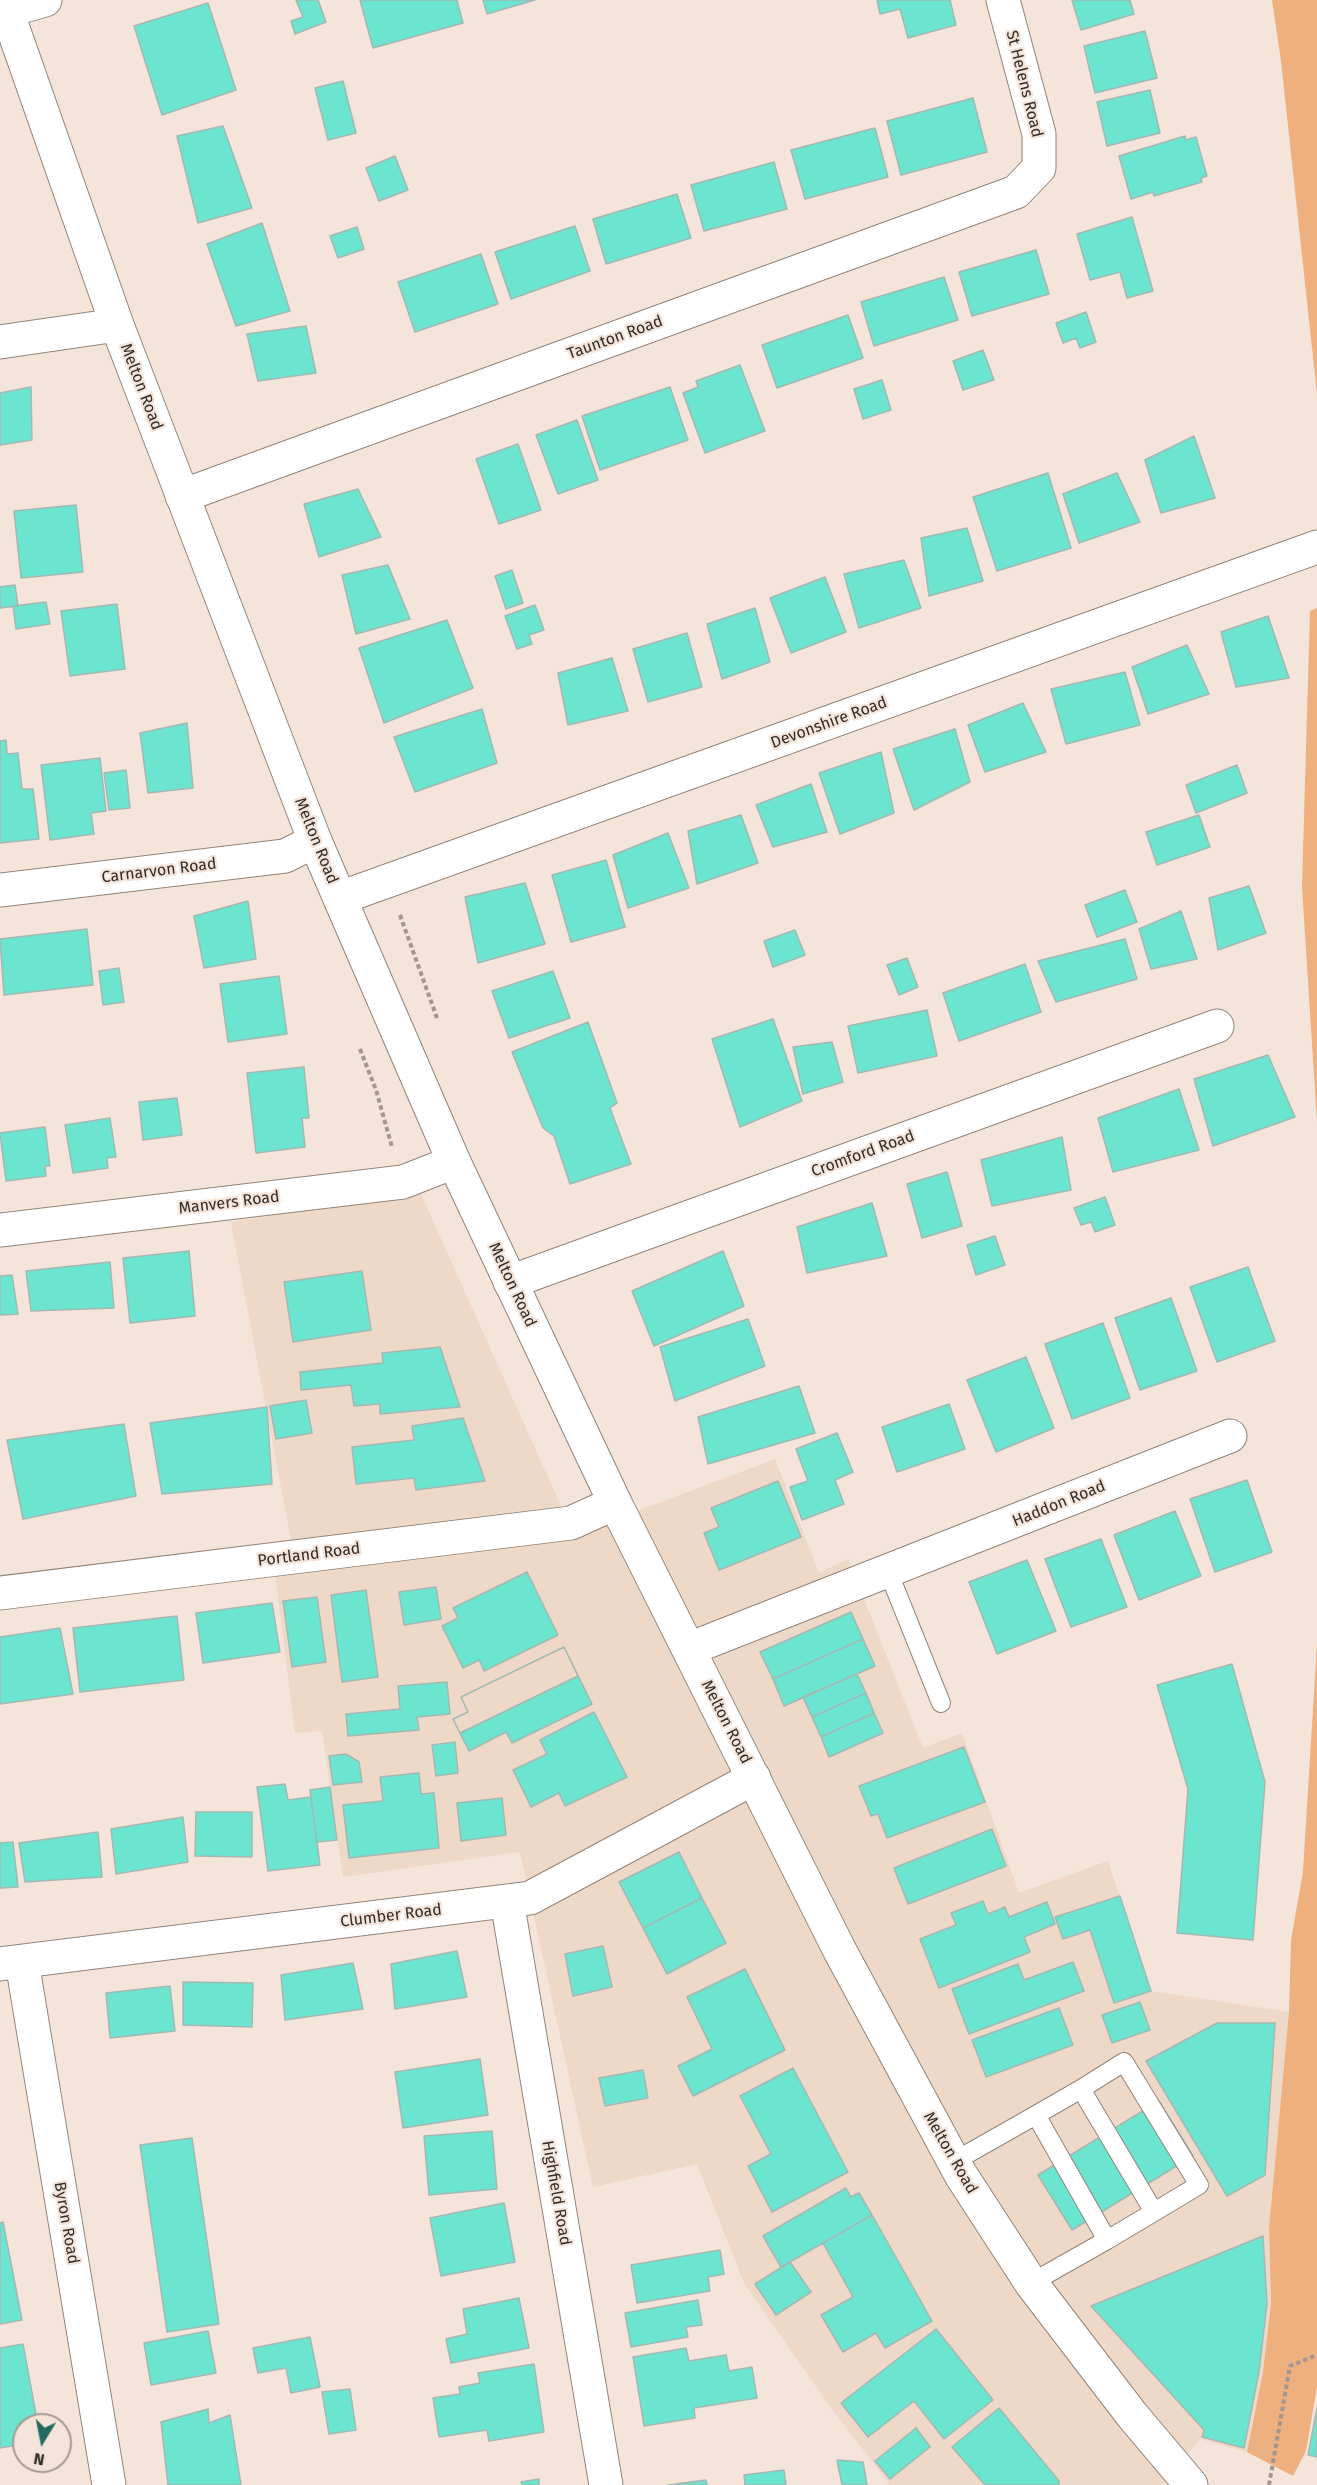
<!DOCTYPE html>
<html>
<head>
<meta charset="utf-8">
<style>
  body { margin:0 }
  #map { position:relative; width:1317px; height:2485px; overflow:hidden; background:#f4e4d9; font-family:"Fira Sans",sans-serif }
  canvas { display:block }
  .north { position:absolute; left:12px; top:2413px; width:60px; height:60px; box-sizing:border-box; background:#f4e4d9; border:2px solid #a69a92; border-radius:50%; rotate:190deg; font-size:16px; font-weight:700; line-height:24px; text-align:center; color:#322c28 }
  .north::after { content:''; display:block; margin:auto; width:21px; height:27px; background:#246b5f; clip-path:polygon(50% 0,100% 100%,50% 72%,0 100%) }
</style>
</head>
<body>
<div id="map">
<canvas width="1317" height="2485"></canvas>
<div class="north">N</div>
</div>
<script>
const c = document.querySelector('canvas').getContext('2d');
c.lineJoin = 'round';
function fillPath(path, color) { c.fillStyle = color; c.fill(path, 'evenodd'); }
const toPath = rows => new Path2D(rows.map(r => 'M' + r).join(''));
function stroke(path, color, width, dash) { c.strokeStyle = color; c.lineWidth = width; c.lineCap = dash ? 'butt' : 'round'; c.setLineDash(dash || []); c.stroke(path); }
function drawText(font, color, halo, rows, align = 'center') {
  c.font = font + ' "Fira Sans",sans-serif'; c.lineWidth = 4.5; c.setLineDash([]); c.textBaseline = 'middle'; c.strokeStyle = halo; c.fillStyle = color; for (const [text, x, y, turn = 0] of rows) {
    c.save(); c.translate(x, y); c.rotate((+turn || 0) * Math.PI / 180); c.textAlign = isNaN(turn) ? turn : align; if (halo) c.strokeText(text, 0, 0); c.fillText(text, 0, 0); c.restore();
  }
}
const built = toPath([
  [420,1192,574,1535,775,1459,819,1573,848,1559,923,1748,962,1733,1019,1893,1108,1861,1151,1991,1289,2012,1269,2228,1271,2303,1263,2372,1247,2452,1200,2439,1163,2485,890,2485,826,2401,744,2283,697,2164,593,2187,520,1852,343,1877,322,1731,295,1733,275,1572,296,1567,231,1222]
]);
const green = toPath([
  [1272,0,1317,0,1317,394,1281,61],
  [1317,608,1317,1122,1302,887,1310,611],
  [1317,1644,1317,2387,1306,2451,1293,2476,1247,2452,1263,2372,1271,2303,1269,2228,1289,2012,1291,1940,1303,1872]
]);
const building = toPath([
  [296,0,318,0,326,22,295,34,291,21,303,17,296,0],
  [360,0,457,0,463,23,373,48,360,0],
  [483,0,535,0,487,14,483,0],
  [877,0,950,0,956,25,908,38,900,9,880,14,877,0],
  [1072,0,1130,0,1134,14,1081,30,1072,0],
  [208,3,236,90,162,115,134,26,208,3],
  [1145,31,1157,78,1095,93,1084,46,1145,31],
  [343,81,356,133,328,140,315,88,343,81],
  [1150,90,1160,133,1107,146,1097,102,1150,90],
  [973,98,987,152,901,175,887,121,973,98],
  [223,126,252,208,198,223,177,136,223,126],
  [875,128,888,177,805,199,791,150,875,128],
  [1185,136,1186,140,1196,137,1207,176,1201,178,1202,182,1154,196,1153,192,1131,199,1119,156,1185,136],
  [395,156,408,190,379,201,366,168,395,156],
  [774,162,787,209,704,231,691,185,774,162],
  [677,194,691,238,606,264,593,219,677,194],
  [1132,217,1153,291,1127,298,1120,272,1090,280,1077,234,1132,217],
  [262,223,290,311,236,326,207,244,262,223],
  [575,226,590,271,511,299,495,252,575,226],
  [357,227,364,249,338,258,330,236,357,227],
  [1036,250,1049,294,972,316,959,272,1036,250],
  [481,254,498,304,415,332,398,282,481,254],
  [944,277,958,320,874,346,861,302,944,277],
  [1086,312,1096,342,1080,348,1076,338,1063,343,1056,323,1086,312],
  [848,315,863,358,777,388,762,345,848,315],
  [306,326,316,373,258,381,247,334,306,326],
  [983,350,994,380,963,390,953,361,983,350],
  [740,365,765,431,705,453,683,393,698,387,696,381,740,365],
  [882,380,891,410,863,419,854,389,882,380],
  [31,387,32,440,0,445,0,393,31,387],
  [670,387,688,440,600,470,582,416,670,387],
  [577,420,598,480,558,494,536,435,577,420],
  [1194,436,1215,498,1161,513,1145,460,1194,436],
  [518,444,541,510,499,524,476,459,518,444],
  [1048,473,1071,548,997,571,973,497,1048,473],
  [1117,473,1140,522,1079,543,1063,494,1117,473],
  [358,489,381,537,319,557,304,504,358,489],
  [76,505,83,572,21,578,14,511,76,505],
  [967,528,983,581,929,596,921,538,967,528],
  [904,560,921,608,859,628,844,574,904,560],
  [388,565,410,619,356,634,342,575,388,565],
  [512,570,523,603,506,609,495,576,512,570],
  [825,577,846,632,791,653,770,598,825,577],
  [15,585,18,606,0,608,0,587,15,585],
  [46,602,50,624,16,629,13,606,46,602],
  [117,604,125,669,70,676,61,611,117,604],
  [535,605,544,630,529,635,532,644,517,649,505,616,535,605],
  [755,608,770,662,722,679,707,624,755,608],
  [1268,616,1289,678,1236,687,1221,632,1268,616],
  [447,620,473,688,384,723,359,648,447,620],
  [687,633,702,687,648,702,633,649,687,633],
  [1187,645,1209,694,1148,714,1132,667,1187,645],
  [612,658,628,711,568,725,558,673,612,658],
  [1125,672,1140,725,1066,744,1051,689,1125,672],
  [1023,703,1046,752,985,772,968,725,1023,703],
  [482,709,497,763,415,792,394,737,482,709],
  [187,723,193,788,148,793,140,733,187,723],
  [955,729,970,782,914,810,893,749,955,729],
  [6,740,7,754,18,753,22,789,33,789,39,839,0,843,0,741,6,740],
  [881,752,894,813,840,834,819,773,881,752],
  [100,758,106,811,91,813,94,834,50,840,41,765,100,758],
  [1237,765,1247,793,1196,813,1186,785,1237,765],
  [126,770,130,808,109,810,104,773,126,770],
  [811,784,827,832,773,847,756,805,811,784],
  [741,815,758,863,697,884,688,831,741,815],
  [1199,815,1210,847,1157,865,1146,832,1199,815],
  [668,833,689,888,628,908,613,855,668,833],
  [606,860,625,927,571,942,552,875,606,860],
  [525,883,545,944,478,963,465,897,525,883],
  [1249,886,1266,933,1218,950,1209,898,1249,886],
  [1125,890,1137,922,1097,937,1085,905,1125,890],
  [248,901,256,959,204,968,194,916,248,901],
  [1181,911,1197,959,1151,969,1139,929,1181,911],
  [87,929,93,985,4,995,0,939,87,929],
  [795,930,805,955,773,967,764,941,795,930],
  [1125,939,1137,979,1056,1002,1038,961,1125,939],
  [907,958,918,987,899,995,887,965,907,958],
  [1025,964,1041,1012,959,1041,943,993,1025,964],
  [119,968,124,1002,103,1005,99,971,119,968],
  [553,971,570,1018,509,1038,492,991,553,971],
  [279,976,287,1034,228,1042,220,984,279,976],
  [927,1010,937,1056,858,1073,848,1026,927,1010],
  [773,1019,802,1101,740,1127,712,1039,773,1019],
  [588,1022,617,1103,610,1108,631,1164,570,1184,554,1136,543,1128,512,1052,588,1022],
  [832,1042,843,1082,803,1094,793,1047,832,1042],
  [1268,1055,1295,1117,1213,1146,1194,1079,1268,1055],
  [304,1067,309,1118,302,1118,305,1147,256,1153,247,1073,304,1067],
  [1179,1089,1199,1150,1113,1172,1098,1118,1179,1089],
  [177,1098,182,1135,143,1140,139,1102,177,1098],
  [110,1118,116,1157,107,1158,108,1168,73,1173,65,1125,110,1118],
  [45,1127,50,1166,45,1166,46,1176,6,1181,0,1133,45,1127],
  [1062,1137,1071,1190,992,1206,981,1160,1062,1137],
  [947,1172,962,1226,922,1238,907,1184,947,1172],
  [1105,1197,1115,1225,1095,1232,1091,1222,1081,1225,1074,1208,1105,1197],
  [872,1203,887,1256,807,1273,797,1227,872,1203],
  [995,1236,1005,1265,976,1275,967,1245,995,1236],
  [189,1251,195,1316,130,1323,123,1258,189,1251],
  [723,1251,744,1306,654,1346,632,1291,723,1251],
  [110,1262,114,1308,31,1311,26,1271,110,1262],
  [1248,1267,1275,1341,1217,1362,1190,1287,1248,1267],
  [362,1271,371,1330,293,1342,284,1282,362,1271],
  [12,1275,18,1314,0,1315,0,1276,12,1275],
  [1171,1298,1197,1371,1140,1390,1115,1318,1171,1298],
  [748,1319,765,1366,675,1401,660,1347,748,1319],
  [1103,1323,1130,1398,1072,1419,1045,1344,1103,1323],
  [440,1347,460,1407,380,1414,380,1404,354,1406,351,1385,301,1390,300,1372,383,1363,382,1353,440,1347],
  [1026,1357,1054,1428,996,1452,967,1380,1026,1357],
  [799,1386,815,1433,708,1464,698,1417,799,1386],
  [306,1400,312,1433,276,1439,270,1406,306,1400],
  [949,1404,965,1449,897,1472,882,1427,949,1404],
  [267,1407,272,1484,162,1494,150,1423,267,1407],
  [463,1418,485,1481,416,1490,414,1478,356,1484,352,1447,414,1440,412,1426,463,1418],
  [124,1424,136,1496,23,1519,7,1440,124,1424],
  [837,1433,853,1472,835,1480,844,1504,802,1520,790,1487,808,1481,796,1449,837,1433],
  [1247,1480,1272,1552,1215,1572,1190,1499,1247,1480],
  [778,1481,801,1537,719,1570,704,1533,719,1527,711,1508,778,1481],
  [1175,1511,1201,1576,1139,1600,1114,1535,1175,1511],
  [1101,1539,1127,1607,1071,1627,1045,1559,1101,1539],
  [1027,1560,1056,1631,997,1654,969,1582,1027,1560],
  [527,1572,558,1635,484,1671,479,1660,463,1668,442,1626,458,1618,453,1608,527,1572],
  [436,1587,441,1619,404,1625,399,1592,436,1587],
  [366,1590,378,1677,342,1682,331,1595,366,1590],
  [317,1597,326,1662,292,1667,283,1601,317,1597],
  [272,1603,280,1652,203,1663,196,1613,272,1603],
  [851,1612,863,1639,773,1679,760,1652,851,1612],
  [177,1616,184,1680,80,1692,73,1628,177,1616],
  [60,1628,73,1694,0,1704,0,1637,60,1628],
  [863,1639,875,1666,784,1706,773,1679,863,1639],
  [564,1647,592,1704,512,1743,506,1732,469,1751,453,1719,468,1712,461,1697,564,1647],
  [564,1647,578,1676,460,1733,453,1719,468,1712,461,1697,564,1647],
  [1232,1664,1265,1782,1253,1940,1177,1933,1188,1789,1157,1685,1232,1664],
  [857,1674,866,1693,812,1717,803,1697,857,1674],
  [447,1682,450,1714,417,1717,419,1730,348,1736,346,1714,400,1709,398,1686,447,1682],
  [866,1693,874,1713,821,1737,812,1717,866,1693],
  [594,1712,627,1777,565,1806,559,1793,531,1807,513,1770,547,1754,540,1740,594,1712],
  [874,1713,883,1733,829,1757,821,1737,874,1713],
  [455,1742,458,1773,436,1776,432,1745,455,1742],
  [964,1747,985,1802,887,1838,878,1814,871,1816,859,1786,964,1747],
  [346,1754,359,1762,362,1782,333,1785,329,1756,346,1754],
  [419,1773,421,1794,434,1793,439,1848,349,1858,343,1805,383,1801,380,1777,419,1773],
  [285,1784,288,1800,311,1797,320,1865,268,1871,257,1787,285,1784],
  [330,1787,337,1840,317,1842,310,1790,330,1787],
  [502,1798,506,1835,461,1841,457,1803,502,1798],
  [196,1812,252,1812,252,1857,195,1856,196,1812],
  [183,1817,188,1862,116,1874,111,1829,183,1817],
  [992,1829,1006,1866,908,1904,894,1868,992,1829],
  [98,1832,102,1877,25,1882,19,1843,98,1832],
  [13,1842,18,1887,0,1888,0,1843,13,1842],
  [679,1852,702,1898,643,1928,619,1882,679,1852],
  [1120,1896,1151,1991,1114,2003,1090,1930,1063,1939,1055,1917,1120,1896],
  [702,1898,726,1943,667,1974,643,1928,702,1898],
  [983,1901,988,1914,1005,1907,1009,1917,1047,1902,1055,1924,1024,1937,1030,1952,939,1988,920,1939,956,1925,951,1913,983,1901],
  [603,1946,612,1987,573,1996,565,1954,603,1946],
  [457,1951,467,1997,395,2009,391,1964,457,1951],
  [1073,1962,1084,1991,969,2034,952,1989,1018,1964,1024,1980,1073,1962],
  [353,1963,363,2009,285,2020,281,1975,353,1963],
  [745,1969,785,2050,693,2096,678,2066,712,2049,687,1997,745,1969],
  [183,1982,253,1983,252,2027,183,2025,183,1982],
  [170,1986,175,2031,110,2038,106,1993,170,1986],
  [1140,2002,1150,2030,1112,2043,1102,2015,1140,2002],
  [1059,2008,1073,2045,986,2077,972,2040,1059,2008],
  [1217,2023,1275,2023,1265,2175,1227,2196,1146,2061,1217,2023],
  [480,2059,488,2115,403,2128,395,2072,480,2059],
  [793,2068,848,2172,772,2212,748,2166,771,2154,740,2096,793,2068],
  [643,2070,648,2098,605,2106,599,2078,643,2070],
  [1159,2101,1193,2156,1072,2230,1038,2175,1159,2101],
  [492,2131,497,2189,429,2195,424,2136,492,2131],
  [192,2138,219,2324,167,2332,140,2145,192,2138],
  [846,2188,851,2197,859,2193,872,2215,781,2267,763,2236,846,2188],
  [504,2203,515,2262,441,2276,430,2218,504,2203],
  [872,2215,932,2321,885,2348,876,2333,843,2352,821,2315,853,2297,823,2243,872,2215],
  [3,2222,22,2320,0,2324,0,2223,3,2222],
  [1263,2236,1267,2303,1259,2372,1244,2448,1202,2437,1204,2430,1091,2306,1263,2236],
  [720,2250,724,2274,708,2277,710,2291,637,2303,631,2265,720,2250],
  [790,2262,811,2292,776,2315,755,2284,790,2262],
  [519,2298,529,2348,451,2363,446,2339,467,2334,463,2309,519,2298],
  [698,2300,702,2325,686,2327,688,2337,631,2347,625,2313,698,2300],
  [936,2329,993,2400,944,2439,914,2401,868,2437,841,2403,936,2329],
  [208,2331,216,2373,151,2385,144,2343,208,2331],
  [310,2337,320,2387,291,2393,286,2368,258,2373,253,2348,310,2337],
  [23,2344,38,2425,24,2425,24,2444,0,2448,0,2348,23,2344],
  [686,2348,689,2361,726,2355,729,2371,752,2367,757,2398,694,2408,695,2418,644,2426,633,2357,686,2348],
  [534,2364,544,2432,489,2441,487,2430,439,2437,433,2398,460,2394,459,2387,480,2383,478,2373,534,2364],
  [350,2389,356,2430,329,2434,322,2392,350,2389],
  [999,2408,1059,2481,1059,2485,985,2485,952,2447,999,2408],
  [1317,2408,1317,2457,1308,2455,1317,2408],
  [208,2409,209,2423,230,2415,241,2485,168,2485,161,2422,208,2409],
  [916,2428,930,2447,890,2479,875,2461,916,2428],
  [837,2460,863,2462,867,2485,842,2485,837,2460],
  [784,2470,786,2485,745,2485,744,2475,784,2470],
  [539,2479,539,2485,522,2485,521,2482,539,2479],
  [706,2480,707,2485,668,2485,706,2480]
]);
const path = toPath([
  [400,915,437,1018],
  [360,1049,376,1090,392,1147],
  [1269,2485,1290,2366,1317,2355]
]);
const service = toPath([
  [888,1571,941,1703],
  [1081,2089,1124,2062,1199,2185,1154,2212],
  [1036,2115,1081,2089,1154,2212,1107,2240],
  [953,2162,1036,2115,1107,2240,1031,2283]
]);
const minor = toPath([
  [6,11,45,0],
  [0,342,117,325],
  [182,496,1016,192,1039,168,1039,134,1003,0],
  [0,890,285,856,315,841],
  [340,898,1317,547],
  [0,1230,403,1182,454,1162],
  [510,1282,1217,1026],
  [0,1593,571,1523,615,1503],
  [689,1649,1230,1436],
  [507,1901,606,2485],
  [22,1962,109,2485],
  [0,1964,530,1898,754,1778]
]);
const primary = toPath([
  [3,0,117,325,315,841,454,1162,615,1503,840,1951,961,2175,1031,2283,1132,2415,1191,2485]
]);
const streetNames = [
  ["St Helens Road",1024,84,76],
  ["Taunton Road",615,338,-20],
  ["Melton Road",141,387,69],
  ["Devonshire Road",829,723,-20],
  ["Melton Road",316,841,68],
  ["Carnarvon Road",159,871,-7],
  ["Cromford Road",863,1154,-20],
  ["Manvers Road",229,1203,-7],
  ["Melton Road",512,1285,65],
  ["Haddon Road",1059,1504,-22],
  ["Portland Road",309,1555,-7],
  ["Melton Road",726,1722,63],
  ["Clumber Road",391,1916,-7],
  ["Melton Road",950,2153,60],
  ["Highfield Road",556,2193,80],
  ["Byron Road",66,2223,80]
];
fillPath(built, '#eed8c7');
fillPath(green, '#eeb07e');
fillPath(building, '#6be5d0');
stroke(building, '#a3b8b3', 1.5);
stroke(service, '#928479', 20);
stroke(minor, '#928479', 35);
stroke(primary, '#928479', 35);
stroke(path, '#a2968e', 4, [4.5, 3]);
stroke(service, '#fff', 18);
stroke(minor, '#fff', 33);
stroke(primary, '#fff', 33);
drawText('16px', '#322c28', '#f4e4d9', streetNames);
</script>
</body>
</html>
